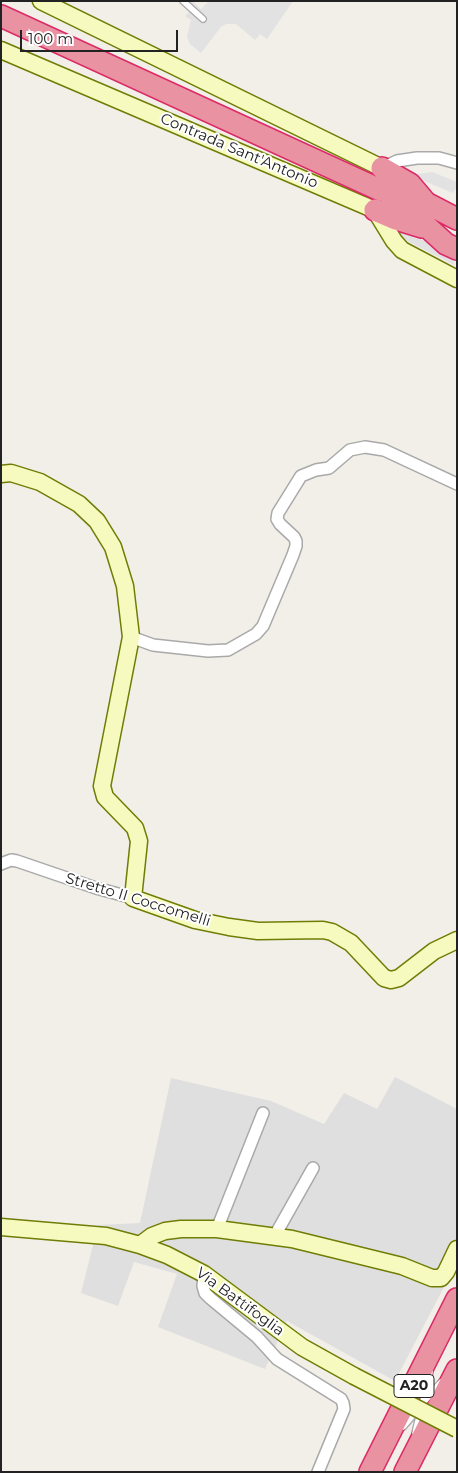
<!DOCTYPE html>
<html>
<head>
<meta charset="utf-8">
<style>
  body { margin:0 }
  #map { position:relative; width:458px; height:1473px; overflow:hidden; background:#f2efe9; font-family:Montserrat,sans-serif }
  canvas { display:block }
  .frame { position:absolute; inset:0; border:2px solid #222; pointer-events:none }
  .scale { position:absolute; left:20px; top:30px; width:158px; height:22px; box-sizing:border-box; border:2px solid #222; border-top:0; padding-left:6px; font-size:15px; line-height:18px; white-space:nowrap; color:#222; -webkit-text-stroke:4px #fff; paint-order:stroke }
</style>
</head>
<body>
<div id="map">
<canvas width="458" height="1473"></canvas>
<div class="frame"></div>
<div class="scale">100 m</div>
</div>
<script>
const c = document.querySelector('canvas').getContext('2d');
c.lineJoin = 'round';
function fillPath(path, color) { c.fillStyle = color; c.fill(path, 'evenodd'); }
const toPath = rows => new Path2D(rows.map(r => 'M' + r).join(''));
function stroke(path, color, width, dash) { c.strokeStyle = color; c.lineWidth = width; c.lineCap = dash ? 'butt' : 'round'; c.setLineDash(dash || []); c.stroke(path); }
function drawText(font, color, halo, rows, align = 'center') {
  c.font = font + ' Montserrat,sans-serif'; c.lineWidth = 4; c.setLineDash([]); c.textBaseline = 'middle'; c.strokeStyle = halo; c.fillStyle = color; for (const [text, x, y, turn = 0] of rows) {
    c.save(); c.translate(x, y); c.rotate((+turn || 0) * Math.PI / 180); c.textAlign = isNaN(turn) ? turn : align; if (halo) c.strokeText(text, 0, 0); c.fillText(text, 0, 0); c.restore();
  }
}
const residential = toPath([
  [395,1077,457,1109,457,1262,395,1381,287,1321,265,1369,158,1327,177,1274,134,1262,118,1306,81,1293,98,1225,140,1223,171,1078,271,1101,324,1124,344,1093,377,1109]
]);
const parking = toPath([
  [186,1,192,1,201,9,209,1,293,1,267,39,260,34,255,40,236,24,226,24,221,27,201,53,190,44,187,37,191,20,185,16,194,8],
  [432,172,457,182,457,187,453,193,410,175],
  [392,224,453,256,454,265,398,236]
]);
const lane = toPath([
  [183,1,203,19],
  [424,1402,441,1382],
  [403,1427,417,1411],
  [415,1433,430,1372]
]);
const street = toPath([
  [382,168,397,161,417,158,439,158,457,163],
  [131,637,153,645,208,651,228,650,256,634,263,626,293,555,296,546,296,541,294,537,280,524,277,519,278,513,301,476,316,470,329,468,350,450,365,447,384,450,457,484],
  [1,864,11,860,17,861,96,888,133,898],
  [217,1229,263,1113],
  [276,1237,278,1230,313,1168],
  [204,1274,203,1286,205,1293,210,1298,257,1337,277,1359,341,1399,343,1403,344,1409,318,1472]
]);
const secondary = toPath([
  [41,1,382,168],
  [1,50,375,210,394,241,402,250,457,279],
  [1,474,11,473,40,482,79,504,97,521,113,547,125,586,131,637,102,786,105,797,135,828,139,841,133,898,195,920,229,927,258,931,323,930,332,932,351,943,384,978,391,980,399,978,434,951,457,940],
  [1,1227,106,1236,140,1245,167,1255,204,1274,302,1347,354,1376],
  [140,1245,152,1236,165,1231,181,1229,217,1229,292,1239,402,1266,432,1278,441,1278,446,1272,457,1249]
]);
const highway = toPath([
  [1,16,378,189,428,204,457,219],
  [382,168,410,184,426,203],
  [391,197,403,205,446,244,457,249],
  [375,210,396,219,422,227],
  [370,1472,457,1299],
  [405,1472,457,1370]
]);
const secondaryBridge = toPath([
  [354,1376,457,1429]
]);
const shields = [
  [414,1386,40]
];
const shieldNames = [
  ["A20",414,1386]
];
const streetNames = [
  ["Contrada Sant'Antonio",239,151,23],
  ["Stretto II Coccomelli",138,900,17],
  ["Via Battifoglia",240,1302,36]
];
fillPath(residential, '#e0dfdf');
fillPath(parking, '#e2e2e2');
stroke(lane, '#a9a9a9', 8);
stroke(street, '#a9a9a9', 14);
stroke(secondary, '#707d05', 19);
stroke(highway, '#dc2a67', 24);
stroke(lane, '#fff', 5.5);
stroke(street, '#fff', 11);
stroke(secondary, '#f7fabf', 16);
stroke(highway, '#e892a2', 21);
stroke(secondaryBridge, '#707d05', 19, []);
stroke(secondaryBridge, '#f7fabf', 16);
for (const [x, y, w] of shields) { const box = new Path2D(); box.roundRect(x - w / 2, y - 11.5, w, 23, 4); c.fillStyle = '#fff'; c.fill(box); stroke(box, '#222', 1); }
drawText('bold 14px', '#222', null, shieldNames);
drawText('15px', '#222', '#fff', streetNames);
</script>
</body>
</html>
